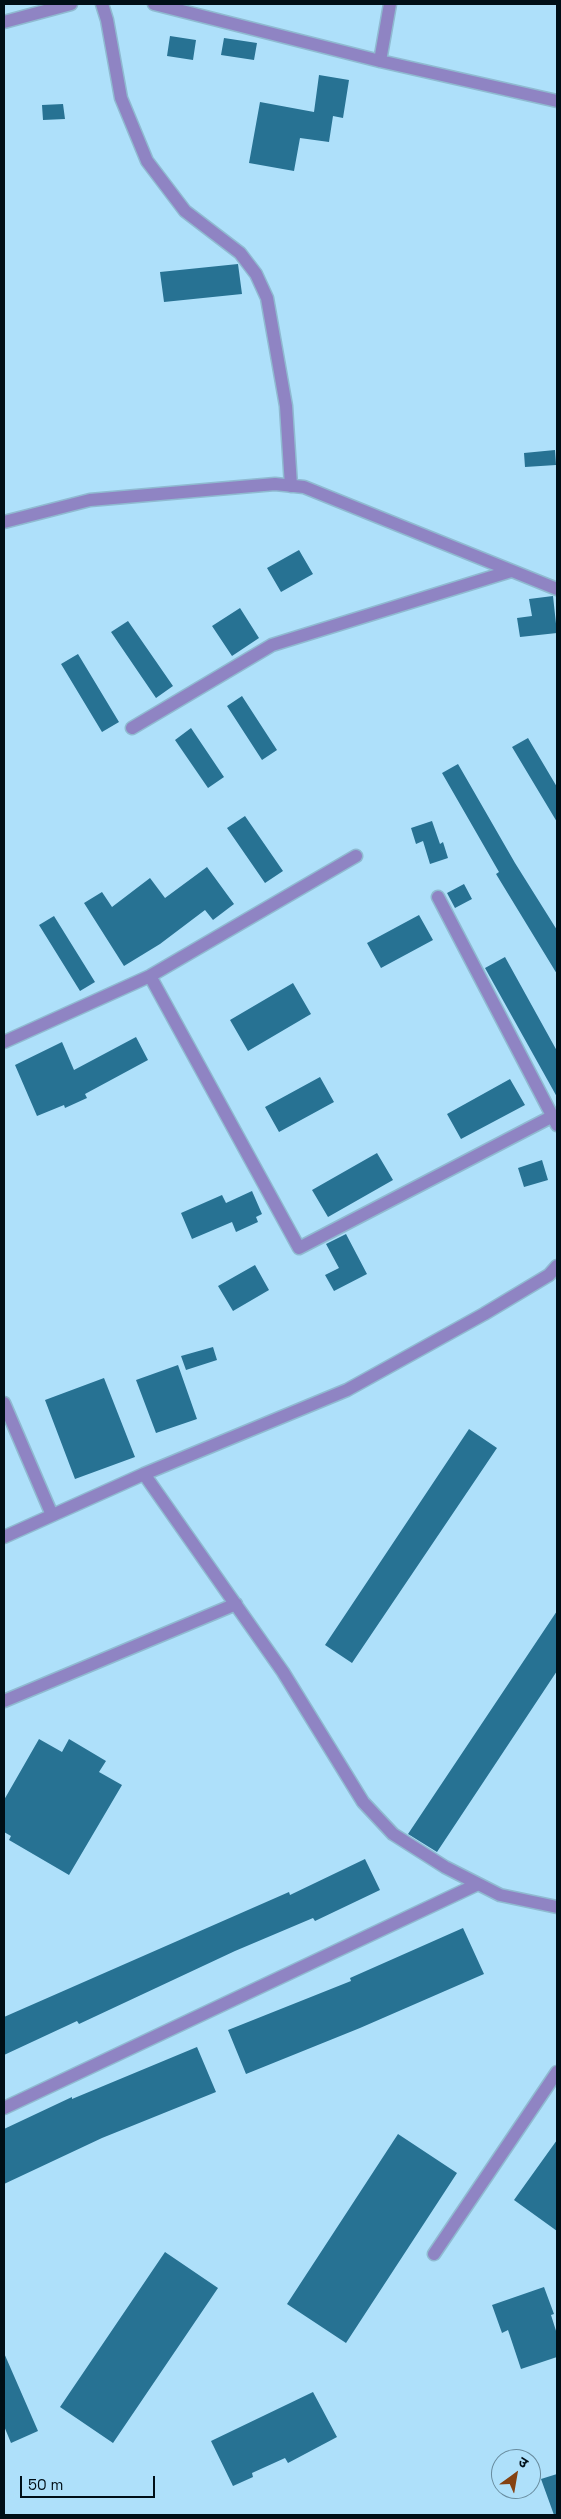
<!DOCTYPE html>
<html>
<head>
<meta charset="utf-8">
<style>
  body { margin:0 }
  #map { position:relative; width:561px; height:2519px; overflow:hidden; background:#aee0fa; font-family:"Space Grotesk","Noto Sans Devanagari",sans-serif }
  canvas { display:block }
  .frame { position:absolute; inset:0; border:5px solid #000f17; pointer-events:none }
  .north { position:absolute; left:491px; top:2449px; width:50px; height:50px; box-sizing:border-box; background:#aee0fa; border:1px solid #688c9f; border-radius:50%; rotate:32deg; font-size:14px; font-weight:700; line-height:20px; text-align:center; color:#000f17 }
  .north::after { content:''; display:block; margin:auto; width:18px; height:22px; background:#854212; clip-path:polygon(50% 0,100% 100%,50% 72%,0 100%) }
  .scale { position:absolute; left:20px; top:2476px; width:135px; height:22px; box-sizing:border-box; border:2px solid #000f17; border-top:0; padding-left:6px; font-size:15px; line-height:18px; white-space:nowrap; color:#000f17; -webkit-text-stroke:4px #aee0fa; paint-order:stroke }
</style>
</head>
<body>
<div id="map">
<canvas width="561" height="2519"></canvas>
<div class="frame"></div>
<div class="north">उ</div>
<div class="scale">50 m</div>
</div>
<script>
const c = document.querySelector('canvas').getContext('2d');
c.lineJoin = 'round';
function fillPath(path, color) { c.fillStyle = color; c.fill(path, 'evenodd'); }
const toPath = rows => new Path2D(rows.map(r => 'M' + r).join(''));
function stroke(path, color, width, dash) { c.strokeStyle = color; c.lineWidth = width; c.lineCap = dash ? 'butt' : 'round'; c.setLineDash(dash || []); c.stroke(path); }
const building = toPath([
  [170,36,196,40,193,60,167,56],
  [224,38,257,43,254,60,221,55],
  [319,75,349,80,343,118,333,116,329,142,300,138,294,171,249,163,260,102,314,112],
  [63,104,65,119,43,120,42,105],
  [238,264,242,294,164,302,160,272],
  [555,450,556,465,525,467,524,453],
  [299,550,313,574,281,592,267,568],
  [553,596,557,633,520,637,517,618,532,616,529,599],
  [240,608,259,638,232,656,212,626],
  [128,621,173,686,156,698,111,632],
  [78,654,119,722,102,732,61,664],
  [242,696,277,750,262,760,227,706],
  [191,728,224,777,208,788,175,740],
  [528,738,557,787,557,822,512,747],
  [458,764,515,863,557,930,557,974,496,874,499,872,442,773],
  [245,816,283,871,265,883,227,828],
  [432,821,440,844,443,842,448,858,430,864,423,841,416,844,411,828],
  [207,867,234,904,213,920,205,910,160,944,124,966,84,903,102,892,112,907,150,878,165,898],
  [464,884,472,899,455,908,447,893],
  [419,915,433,940,381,968,367,943],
  [54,916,95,982,80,991,39,925],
  [505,957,557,1051,557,1097,485,968],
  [293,983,311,1014,248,1051,230,1020],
  [136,1037,148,1060,85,1094,87,1098,65,1108,64,1105,37,1116,15,1065,62,1042,74,1070],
  [320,1077,334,1102,279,1132,265,1107],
  [510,1079,525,1105,461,1139,447,1114],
  [377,1153,393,1180,328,1217,312,1190],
  [542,1160,548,1180,524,1187,518,1168],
  [252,1191,262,1214,256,1217,258,1222,236,1232,232,1222,192,1239,181,1213,222,1195,226,1203],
  [346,1234,367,1274,334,1291,325,1275,339,1268,326,1244],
  [255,1265,269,1290,233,1311,218,1286],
  [213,1347,217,1360,186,1370,181,1356],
  [178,1365,197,1419,156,1433,136,1380],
  [104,1378,135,1457,75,1479,45,1400],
  [469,1429,497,1448,352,1663,325,1645],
  [557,1611,557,1671,437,1852,408,1834],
  [39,1739,62,1752,69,1739,106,1761,99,1772,122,1785,69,1875,9,1840,11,1836,4,1832,4,1800],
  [365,1859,380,1890,315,1921,313,1918,235,1951,79,2024,77,2021,4,2055,4,2017,289,1892,290,1895],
  [463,1928,484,1974,360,2028,246,2074,228,2030,351,1981,350,1978],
  [197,2047,216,2092,102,2138,4,2184,4,2129,72,2097,72,2099],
  [398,2134,457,2173,346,2343,287,2304],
  [557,2140,557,2231,514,2200],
  [165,2252,218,2288,113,2443,60,2407],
  [544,2287,554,2314,551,2315,557,2334,557,2357,521,2369,508,2330,502,2333,492,2305],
  [4,2353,38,2431,11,2443,4,2426],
  [313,2392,337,2437,288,2463,285,2458,252,2473,253,2477,233,2486,211,2441],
  [557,2474,557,2515,554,2515,541,2479]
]);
const street = toPath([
  [102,4,107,20,121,98,147,161,185,211,240,253,256,274,267,298,286,406,291,486],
  [154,4,380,61,557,101],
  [4,22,71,4],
  [380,61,390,4],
  [4,522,90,500,275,484,304,487,557,589],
  [132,728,272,645,511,571],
  [438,897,557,1125],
  [150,976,299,1248,553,1116],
  [4,1042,150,976,356,856],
  [4,1403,52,1515],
  [144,1474,283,1672,363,1802,393,1834,445,1867,500,1895,557,1907],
  [4,1537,144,1474,347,1390,484,1314,549,1275,557,1266],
  [4,1701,236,1604],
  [4,2108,478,1884],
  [434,2254,557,2072]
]);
fillPath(building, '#277293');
stroke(street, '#8fbad1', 15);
stroke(street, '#8f84c3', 12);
</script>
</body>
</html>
